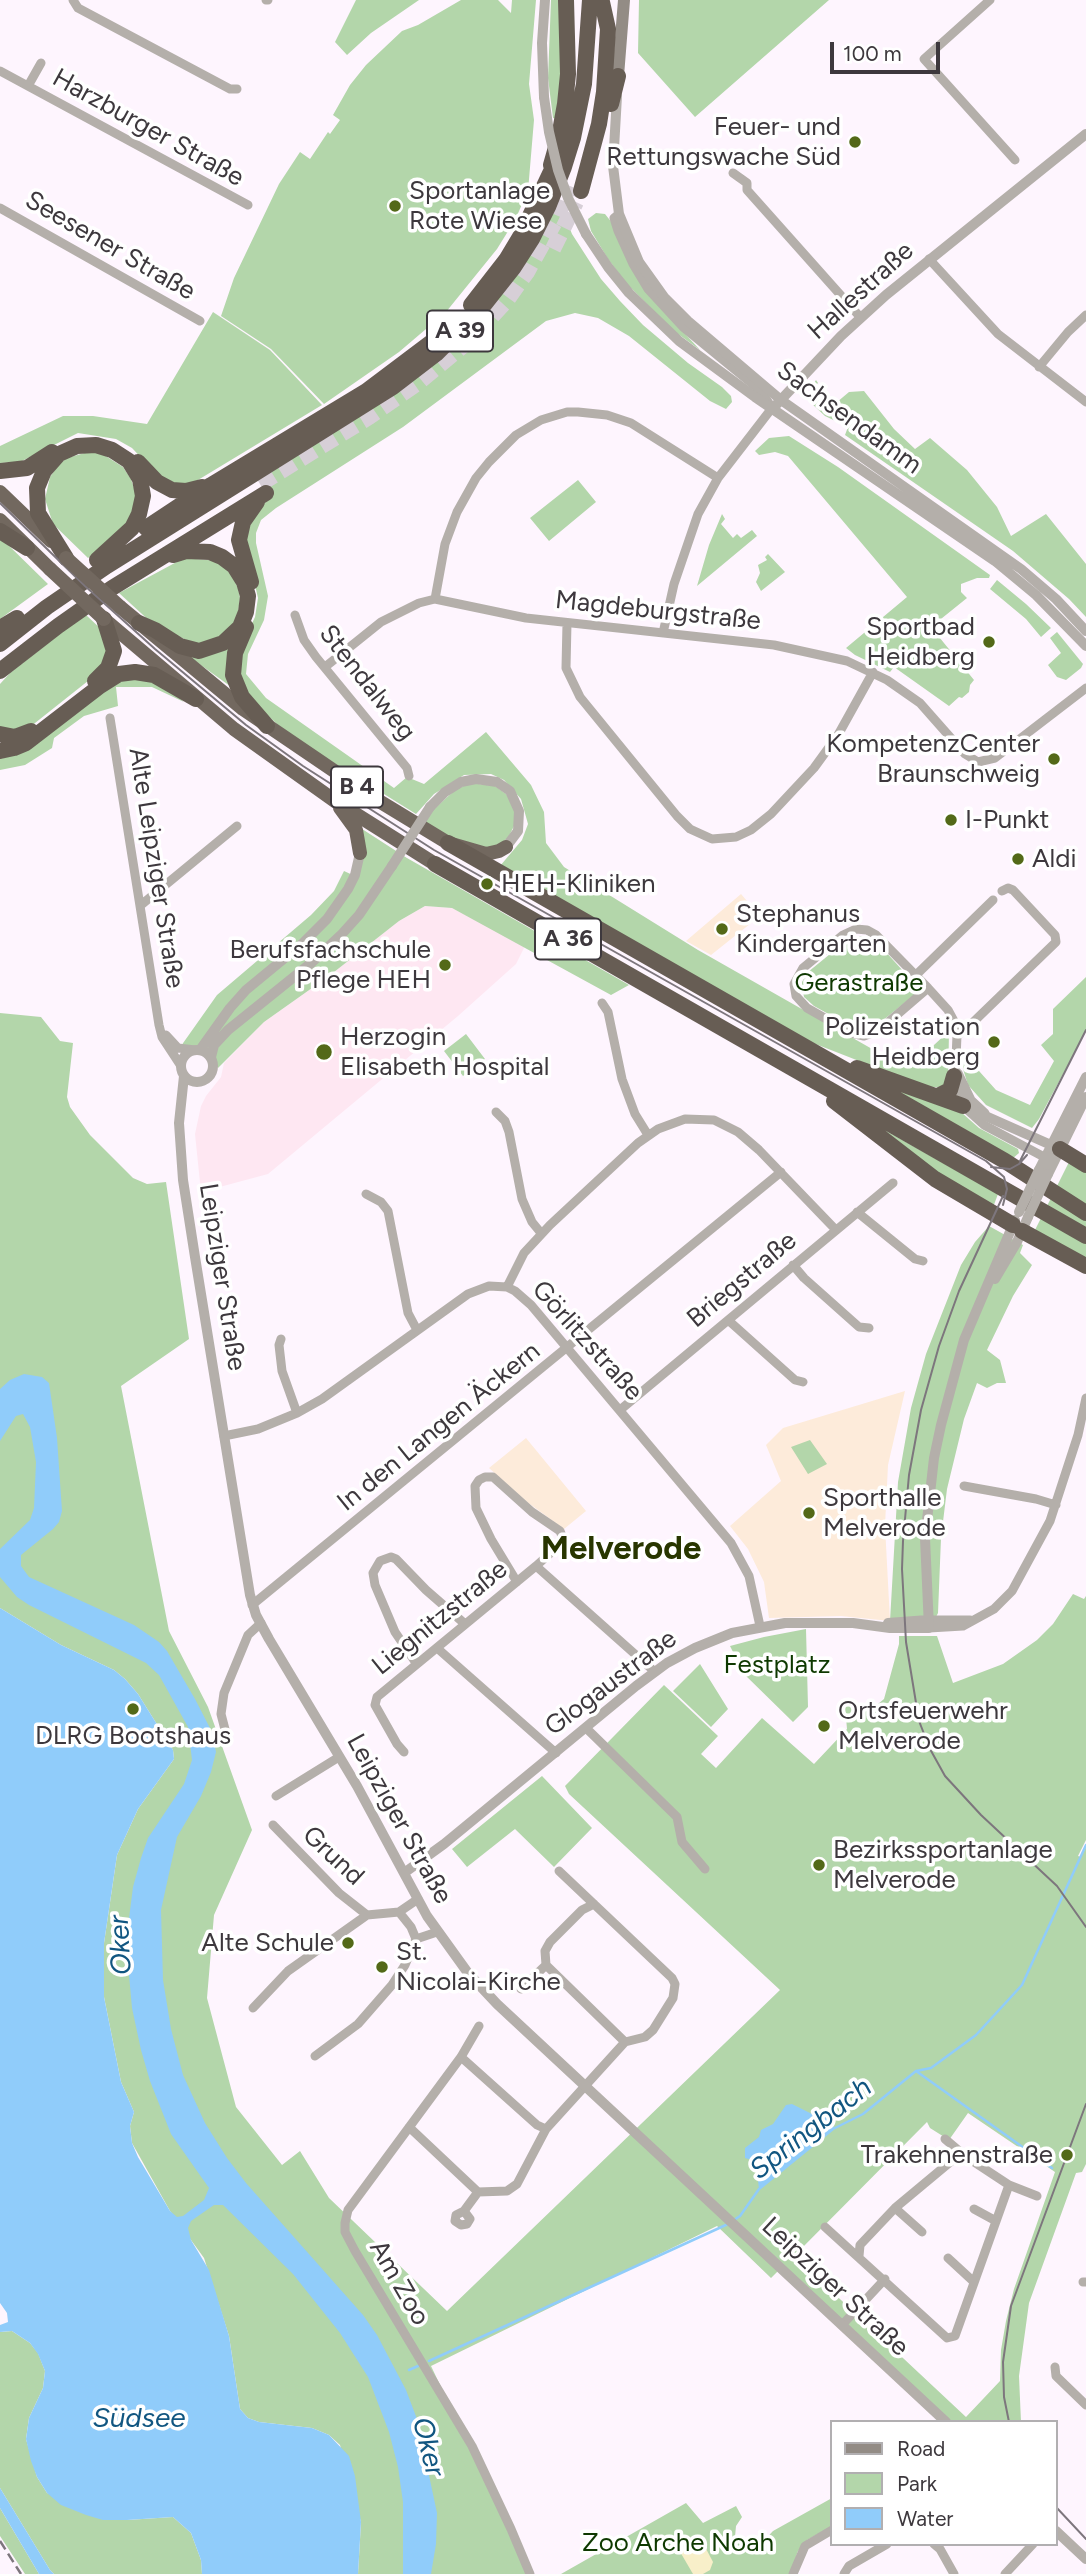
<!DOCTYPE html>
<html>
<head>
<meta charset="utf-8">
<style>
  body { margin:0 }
  #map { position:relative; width:1086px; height:2574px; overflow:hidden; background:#fef5fe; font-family:Figtree,sans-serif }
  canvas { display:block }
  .legend { position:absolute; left:830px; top:2420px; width:228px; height:126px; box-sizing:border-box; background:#fff; border:2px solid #b1afb1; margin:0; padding:9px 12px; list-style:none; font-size:21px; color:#3d383d }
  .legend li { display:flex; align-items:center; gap:14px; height:35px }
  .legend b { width:35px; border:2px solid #b1afb1 }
  .scale { position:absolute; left:830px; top:42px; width:110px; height:32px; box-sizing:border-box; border:4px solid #3d383d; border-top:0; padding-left:9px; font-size:21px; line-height:24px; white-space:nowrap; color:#3d383d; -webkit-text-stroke:5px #fff; paint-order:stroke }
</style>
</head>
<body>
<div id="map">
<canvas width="1086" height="2574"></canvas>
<ul class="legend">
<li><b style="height:9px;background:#938c85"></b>Road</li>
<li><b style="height:19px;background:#b3d6aa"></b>Park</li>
<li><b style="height:19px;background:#90ccfa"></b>Water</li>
</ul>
<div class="scale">100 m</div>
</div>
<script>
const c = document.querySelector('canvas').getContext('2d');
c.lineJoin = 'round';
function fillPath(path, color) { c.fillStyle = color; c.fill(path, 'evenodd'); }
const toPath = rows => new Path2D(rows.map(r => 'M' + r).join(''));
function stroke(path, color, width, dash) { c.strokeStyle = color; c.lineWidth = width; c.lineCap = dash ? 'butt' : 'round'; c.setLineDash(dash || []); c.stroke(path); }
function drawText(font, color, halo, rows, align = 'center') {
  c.font = font + ' Figtree,sans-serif'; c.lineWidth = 7; c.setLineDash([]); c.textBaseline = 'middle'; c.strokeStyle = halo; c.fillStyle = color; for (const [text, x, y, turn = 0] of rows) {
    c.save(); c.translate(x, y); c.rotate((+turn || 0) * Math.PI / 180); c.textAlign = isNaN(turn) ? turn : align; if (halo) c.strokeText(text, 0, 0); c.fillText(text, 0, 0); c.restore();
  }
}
const education = toPath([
  [741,894,760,916,711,955,686,941],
  [905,1391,888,1465,885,1526,890,1621,841,1616,769,1618,764,1582,748,1549,730,1526,781,1481,766,1445,783,1428],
  [526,1438,586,1511,564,1529,527,1502,489,1468]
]);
const medical = toPath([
  [425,906,452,908,525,946,516,964,458,1016,268,1174,201,1192,195,1134,201,1106,206,1096,221,1077,224,1063,264,1022,329,976,399,921]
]);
const green = toPath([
  [356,0,419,0,371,33,347,55,335,42],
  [461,0,498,0,511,13,512,0,536,0,529,84,534,120,528,191,515,220,497,249,446,312,399,352,324,404,271,349,221,316,234,278,279,184,300,152,310,159,328,132,330,134,340,120,333,115,350,85,366,65,402,31,418,25],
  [551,0,562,0,563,45,557,119,553,118,548,78],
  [639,0,829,0,695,117,638,53],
  [558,199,572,234,601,279,620,301,643,325,688,363,722,387,731,396,732,402,726,409,710,401,629,336,598,318,575,313,546,321,403,427,276,508,261,520,256,533,256,543,268,596,264,620,248,654,246,674,266,698,394,788,407,777,424,784,486,732,531,785,544,812,546,843,564,867,698,950,895,1062,919,1059,949,1031,948,1086,928,1088,813,1043,500,866,522,840,528,824,521,799,504,780,491,774,464,775,434,794,416,814,315,751,278,725,246,695,237,670,246,636,255,617,258,598,244,538,258,508,270,499,257,477,415,378],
  [596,213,605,214,613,224,655,301,700,350,674,331,626,283,608,259,591,231,588,219],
  [213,312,270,350,322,405,193,483,175,484,162,480,132,448,116,439,78,433,20,462,0,463,0,446,63,416,93,416,147,424],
  [816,380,818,383,813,388,830,408,849,392,864,391,894,429,915,449,930,438,967,470,997,507,1011,536,1046,514,1086,564,1086,617,1069,599,1013,551,845,435,848,427,825,416,811,403,810,389],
  [789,436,838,467,990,575,989,578,977,578,961,584,961,592,967,598,931,627,974,680,970,685,969,692,962,698,959,697,949,706,894,667,890,672,855,655,846,648,907,597,788,456,775,452,759,455,755,451,769,438],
  [88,452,101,453,123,467,131,479,135,491,135,504,130,518,118,533,88,558,53,524,45,499,50,477,59,464,67,458],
  [578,480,596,502,549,541,530,518],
  [722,514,725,519,721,524,733,538,737,534,741,538,752,530,757,536,697,586,709,545],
  [0,537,48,584,0,619],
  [768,554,785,572,761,591,756,582,760,573,758,565,767,560,765,557],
  [184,558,219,561,233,577,238,588,240,598,238,613,233,625,222,635,208,642,195,644,154,625,119,593],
  [997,580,1026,604,1051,628,1041,637,1026,619,990,589],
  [85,614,102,630,109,646,98,673,30,727,23,731,0,727,0,684,10,673],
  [1057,632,1083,664,1081,668,1066,680,1057,677,1048,665,1061,653,1050,638],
  [239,634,230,686,184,653],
  [143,676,166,687,184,702,152,687,116,687,118,706,84,716,54,738,52,748,25,765,0,770,0,757,116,681],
  [470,783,495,786,506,794,514,806,515,824,508,838,492,849,449,839,424,823,433,810,455,790],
  [359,827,407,858,629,985,611,995,452,908,425,906,399,921,329,976,264,1022,218,1068,213,1056,207,1050,181,1046,217,995,311,915,334,891,344,871,357,877],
  [862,936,871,939,884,950,914,983,916,990,914,995,876,1026,863,1030,852,1027,814,1006,804,997,802,987,802,982,808,972,846,941],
  [1086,977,1086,1031,1039,1119,1032,1128,986,1105,968,1085,963,1069,964,1062,971,1062,996,1090,1030,1105,1054,1061,1041,1045,1053,1034,1053,1009],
  [0,1013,41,1017,60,1041,73,1043,67,1097,70,1107,90,1135,133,1178,147,1184,166,1182,189,1339,121,1386,169,1631,208,1707,252,1830,214,1915,207,1998,236,2107,282,2165,300,2151,329,2198,447,2311,780,1990,569,1794,565,1786,664,1685,718,1736,701,1754,716,1768,762,1718,814,1764,847,1729,845,1706,878,1704,884,1699,899,1644,899,1636,937,1636,953,1683,1003,1664,1037,1640,1053,1624,1073,1594,1084,1599,1086,1596,1086,1840,1078,1856,1081,1857,1086,1847,1086,2164,1082,2172,1076,2173,1029,2303,1019,2376,1021,2422,947,2422,782,2267,771,2278,717,2226,431,2366,489,2487,526,2574,358,2574,361,2522,340,2445,329,2435,312,2428,259,2422,248,2418,240,2409,229,2336,204,2258,170,2211,132,2143,130,2126,134,2112,121,2082,104,1997,104,1943,117,1855,138,1809,174,1759,173,1750,138,1694,125,1679,114,1670,61,1645,0,1608],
  [968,2113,1055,2172,1014,2289,1006,2321,1001,2350,1000,2381,966,2417,794,2256,927,2122,930,2128,949,2140],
  [466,1034,485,1059,463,1076,444,1051],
  [893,1085,961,1112,979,1128,1018,1149,1019,1153,1012,1159,891,1090],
  [874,1124,998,1194,992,1210,932,1173],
  [1069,1162,1086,1172,1086,1262,1033,1234],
  [989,1226,1023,1245,1020,1253,1032,1265,1013,1296,987,1350,1000,1360,1006,1383,997,1383,987,1388,977,1383,964,1419,947,1489,941,1538,938,1613,935,1619,890,1621,898,1482,911,1408,926,1354,961,1265,975,1242],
  [810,1440,827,1464,808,1474,791,1447],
  [806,1629,808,1707,793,1722,744,1674,730,1646,764,1637],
  [700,1664,728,1709,711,1727,673,1691],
  [542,1776,592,1828,554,1867,515,1829,467,1867,452,1849],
  [12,2331,30,2343,38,2353,45,2371,43,2388,29,2418,26,2439,37,2477,47,2493,127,2520,173,2517,191,2533,201,2560,202,2574,54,2574,50,2570,0,2488,0,2332],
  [832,2498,832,2526,807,2540,798,2551,790,2574,561,2574,686,2503,703,2523,736,2506,742,2517,736,2526,735,2537,745,2546,758,2547,773,2531],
  [0,2508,39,2574,25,2574,0,2536]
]);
const sand = toPath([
  [697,2541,703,2543,713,2562,710,2570,703,2574,693,2574,679,2550]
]);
const water = toPath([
  [24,1374,42,1377,49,1383,57,1438,62,1511,59,1522,53,1529,21,1555,21,1566,29,1577,134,1625,159,1642,167,1651,195,1699,212,1732,216,1752,211,1772,201,1796,177,1837,161,1910,163,1980,171,2029,183,2075,205,2123,227,2158,246,2183,363,2315,377,2335,406,2390,417,2419,437,2513,436,2544,431,2574,403,2574,403,2502,398,2467,389,2432,368,2377,340,2333,293,2274,223,2205,214,2205,191,2221,188,2228,191,2240,209,2270,229,2336,240,2409,248,2418,259,2422,312,2428,329,2435,349,2456,355,2476,361,2522,358,2574,202,2574,201,2560,191,2533,173,2517,127,2520,103,2520,86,2515,61,2505,47,2493,37,2477,31,2461,26,2439,29,2418,43,2388,45,2371,38,2354,30,2343,12,2331,0,2332,0,2325,8,2322,7,2313,0,2303,0,1608,61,1645,114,1670,125,1679,138,1694,173,1750,174,1759,138,1809,117,1855,104,1943,104,1997,121,2082,134,2112,130,2126,132,2143,138,2157,170,2211,177,2217,183,2216,204,2200,209,2188,171,2134,150,2081,141,2050,132,2008,126,1942,133,1887,141,1858,148,1838,184,1784,192,1760,188,1727,159,1675,146,1663,29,1605,17,1597,0,1577,0,1549,30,1520,34,1508,36,1462,30,1427,23,1414,16,1416,0,1441,0,1389,10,1380],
  [792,2104,814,2115,837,2113,833,2129,759,2189,757,2172,753,2169,752,2160,745,2158,745,2148,759,2137,761,2130,773,2124,786,2105],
  [0,2488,50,2570,54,2574,39,2574,0,2508]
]);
const stream = toPath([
  [916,2071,1052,2168],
  [734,2220,740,2216,759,2189,833,2129,863,2114,916,2071,931,2068,976,2035,1022,1985,1086,1845],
  [429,2361,728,2224],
  [409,2370,418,2366]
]);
const motorwayTunnel = toPath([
  [553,249,576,202],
  [260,484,369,417,419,382,470,340,507,300,527,272,557,218,570,186]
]);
const minor = toPath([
  [73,0,78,8,230,89,237,89],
  [266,0,268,0],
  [990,0,924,59,1015,160],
  [0,71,248,205],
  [28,86,41,63],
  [733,173,747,183,747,190,861,318],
  [0,208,200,321],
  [619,214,614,218,618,231,633,264,648,289,683,327,761,391,772,408,718,478,698,514,674,584,663,633],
  [929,259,998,334,1086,402],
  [1039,367,1068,332,1086,315],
  [435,599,445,544,457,512,476,478,489,462,516,435,541,420,567,412,578,412,607,415,631,423,718,478],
  [295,615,304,640,316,657,407,768,409,776],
  [567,623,566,668,580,697,677,816,690,829,712,839,736,837,751,830,771,814,814,768,838,735,873,672],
  [325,667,381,622,419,603,435,599,526,618,774,645,847,661,887,680,920,703,965,754,978,762,995,758,1086,688],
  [110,718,159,1025,162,1037,181,1066],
  [141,905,237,826],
  [856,929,867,930,876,935,928,988,878,1031,864,1036,851,1033,807,1008,796,996,794,984,803,968,843,935,856,929],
  [916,975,993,900],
  [928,988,948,1010,955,1023,957,1035,955,1083,963,1106,984,1125,1046,1158],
  [602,1003,608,1012,622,1079,635,1114,648,1135],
  [166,1035,178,1048,195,1050],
  [957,1035,963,1032,1056,942,1055,935,1013,890,1008,888,1002,891],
  [958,1073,971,1100,985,1113],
  [496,1112,505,1121,509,1132,522,1199,532,1222,541,1233],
  [366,1194,381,1202,388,1211,408,1313,417,1330],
  [857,1212,915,1259,923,1261],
  [793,1265,804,1278,859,1327,869,1328],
  [507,1287,524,1253,550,1225,638,1143,658,1129,685,1119,714,1120,738,1132,759,1150,835,1229],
  [728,1320,795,1380,803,1382],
  [281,1339,279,1345,282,1371,297,1413],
  [620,1410,893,1183],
  [224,1436,258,1429,297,1413,322,1399,468,1294,489,1286,507,1287,515,1291,531,1305,731,1543,749,1576,760,1626],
  [964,1486,1036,1499,1056,1505],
  [536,1566,655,1672],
  [252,1605,781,1172],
  [928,1620,970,1620],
  [929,1628,963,1626,994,1609,1012,1591,1050,1521,1078,1435,1086,1398],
  [437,1648,556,1753],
  [416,1663,395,1632,375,1585,373,1573,380,1561,391,1557,396,1559,426,1590,465,1624],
  [586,1728,677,1817,682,1842,705,1869],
  [228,1741,221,1714,224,1693,248,1635,261,1623],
  [404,1752,397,1744,375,1705,377,1697,536,1566,564,1541,560,1531,532,1512,493,1477,485,1477,479,1480,475,1486,476,1508,491,1539,517,1582],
  [276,1796,339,1757],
  [273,1825,339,1893,367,1915],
  [399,1912,411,1927,416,1939],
  [416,1939,437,1932],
  [546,1965,625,2042],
  [521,1989,546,1965,545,1951,550,1942,582,1910,594,1904],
  [253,2008,288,1971,367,1915,399,1912,418,1899],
  [479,2026,461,2057,348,2210,345,2223,345,2232,355,2251,472,2446,511,2529,530,2574],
  [315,2056,358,2024,392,1985,405,1965,416,1939],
  [461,2057,537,2125,546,2129],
  [409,2127,478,2192],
  [945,2139,965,2156,1009,2185,1037,2196],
  [895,2208,922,2232],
  [974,2209,996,2221],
  [464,2211,470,2219,467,2224,461,2225,455,2221,456,2215,464,2211,478,2192,507,2191,517,2184,546,2129,625,2042,645,2037,653,2030,673,1998,675,1984,672,1978,559,1871],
  [825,2227,947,2338,955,2336,1009,2185],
  [859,2256,860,2245,895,2208,955,2158,965,2156],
  [948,2258,974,2282],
  [1083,2282,1086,2282],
  [842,2325,885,2279],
  [1055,2367,1056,2376,1086,2405],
  [934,2544,940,2549,954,2574],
  [793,2574,805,2546,832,2530],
  [844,2574,849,2566,887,2544],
  [1005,2574,1033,2544]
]);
const tertiary = toPath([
  [617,96,613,166,619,214,639,262,664,297,688,321,781,400,1021,569,1056,599,1086,631],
  [544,97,542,43,545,0],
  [586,234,608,267,629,293,679,341,755,397,995,561,1036,595,1086,646],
  [777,404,841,336,886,295,1086,134],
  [430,807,445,792,461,782,476,779,497,782,510,791,519,811,518,831,506,847],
  '181 1066a16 16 0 1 1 32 0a16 16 0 1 1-32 0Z',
  [200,1050,230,1008,246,990,303,943,327,919,348,889,355,875,360,853],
  [211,1057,214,1045,228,1030,310,964,341,935,359,915,392,866],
  [184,1076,179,1123,183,1180,195,1257,250,1595,256,1615,269,1639,357,1786,427,1916,468,1973,497,2004,946,2422],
  [963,1106,1060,1149],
  [1039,1170,1086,1077],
  [1048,1174,1086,1097],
  [995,1279,1017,1242,1028,1217],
  [888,1623,928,1620],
  [404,1873,444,1844,636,1686,667,1663,695,1648,732,1633,785,1623,853,1623,890,1628,929,1628,925,1538,934,1458,941,1425,964,1340,1015,1220],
  [1056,2531,1086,2559]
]);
const secondary = toPath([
  [618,76,624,0]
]);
const trunk = toPath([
  [0,492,51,541],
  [0,520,50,569],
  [120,607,243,709,374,798,448,843,486,854,499,851,506,847],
  [104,619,234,729,335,801,435,864],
  [340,808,356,830,360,853]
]);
const motorway = toPath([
  [611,104,618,76],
  [551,165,559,137,565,104,568,74,566,0],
  [581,191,599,124,604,92,608,29,602,2],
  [471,305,506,260,521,235,555,163],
  [360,396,437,338],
  [138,462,157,482,172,490,186,491,202,487],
  [0,471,27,468,52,452],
  [146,528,211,485,368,390],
  [0,531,27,548],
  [66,558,38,513,37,488,44,471,59,454,77,446,96,445,112,450,129,461,140,479,143,496,139,514,132,528,97,560],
  [251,582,239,540,243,522,257,502],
  [139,623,155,630,180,646,199,651,223,643,240,627,246,612,248,596,244,582,234,566,222,557,210,552,186,551,173,555],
  [246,627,235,653,233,675,242,697,267,726],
  [0,628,17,618],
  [0,644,47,607,107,566,393,387,436,354,480,310,514,267,532,239,548,207,564,167,573,138,584,84,590,0],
  [0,671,58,626,112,588,266,493],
  [95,681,108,668,114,651,104,619],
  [0,734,15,737,31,731],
  [0,751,14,748,26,743,100,686,119,674,135,672,154,675,196,699],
  [448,843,1005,1161,1086,1213],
  [435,864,1086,1236],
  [857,1068,963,1106],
  [938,1096,950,1090,954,1076],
  [834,1101,935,1179,1013,1225],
  [1060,1149,1086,1165],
  [1022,1231,1086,1266]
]);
const tram = toPath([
  [0,503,85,586,155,649,246,725,303,766,434,850,986,1161,1004,1177,1007,1189,1003,1205],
  [1020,1161,1086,1030],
  [991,1167,1010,1169,1019,1164,1027,1155],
  [1003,1196,959,1291,939,1346,921,1410,909,1475,903,1541,902,1569,906,1642,919,1721,930,1749,945,1776,981,1815,1057,1886,1086,1927],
  [1009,2422,1004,2397,1003,2362,1011,2306,1086,2104],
  [1056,2507,1086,2539]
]);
const rail = toPath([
  [0,2541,21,2574]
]);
const tertiaryBridge = toPath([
  [544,97,549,132,558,170,568,198,586,234],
  [392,866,430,807],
  [1019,1212,1039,1170],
  [1028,1217,1048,1174]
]);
const trunkBridge = toPath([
  [66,558,120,607],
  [50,569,104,619]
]);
const markers = [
  [855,142,7,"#536918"],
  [395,206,7,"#536918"],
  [989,642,7,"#536918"],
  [1054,759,7,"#536918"],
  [951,820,7,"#536918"],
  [1018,859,7,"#536918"],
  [487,884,7,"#536918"],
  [722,929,7,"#536918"],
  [445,965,7,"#536918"],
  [994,1042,7,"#536918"],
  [324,1052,9,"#536918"],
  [809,1513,7,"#536918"],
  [133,1709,7,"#536918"],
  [824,1726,7,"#536918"],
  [819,1865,7,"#536918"],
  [348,1943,7,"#536918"],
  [382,1967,7,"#536918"],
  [1067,2155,7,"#536918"]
];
const shields = [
  [460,331,66],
  [357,787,52],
  [568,939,66]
];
const shieldNames = [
  ["A 39",460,331],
  ["B 4",357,787],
  ["A 36",568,939]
];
const poiNames = [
  ["Feuer- und",841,127,"right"],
  ["Rettungswache Süd",841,157,"right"],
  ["Sportanlage",409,191],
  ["Rote Wiese",409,221],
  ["Sportbad",975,627,"right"],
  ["Heidberg",975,657,"right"],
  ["KompetenzCenter",1040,744,"right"],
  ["Braunschweig",1040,774,"right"],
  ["I-Punkt",965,820],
  ["Aldi",1032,859],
  ["HEH-Kliniken",501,884],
  ["Stephanus",736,914],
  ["Kindergarten",736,944],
  ["Berufsfachschule",431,950,"right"],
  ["Pflege HEH",431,980,"right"],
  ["Polizeistation",980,1027,"right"],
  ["Heidberg",980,1057,"right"],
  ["Herzogin",340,1037],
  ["Elisabeth Hospital",340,1067],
  ["Sporthalle",823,1498],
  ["Melverode",823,1528],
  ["Ortsfeuerwehr",838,1711],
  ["Melverode",838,1741],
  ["DLRG Bootshaus",133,1736,"center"],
  ["Bezirkssportanlage",833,1850],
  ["Melverode",833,1880],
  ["Alte Schule",334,1943,"right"],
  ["St.",396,1952],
  ["Nicolai-Kirche",396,1982],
  ["Trakehnenstraße",1053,2155,"right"]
];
const streetNames = [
  ["Harzburger Straße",148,128,29],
  ["Seesener Straße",110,246,30],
  ["Hallestraße",861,291,-42],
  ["Sachsendamm",849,418,36],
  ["Magdeburgstraße",658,611,6],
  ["Stendalweg",367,683,52],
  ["Alte Leipziger Straße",156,868,81],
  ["Leipziger Straße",222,1277,81],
  ["Briegstraße",742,1280,-40],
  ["Görlitzstraße",587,1341,48],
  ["In den Langen Äckern",439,1427,-39],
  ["Liegnitzstraße",440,1618,-39],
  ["Glogaustraße",611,1683,-37],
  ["Leipziger Straße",399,1819,61],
  ["Grund",333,1856,43],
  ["Am Zoo",399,2283,60],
  ["Leipziger Straße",835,2287,43]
];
const parkNames = [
  ["Gerastraße",859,983],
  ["Festplatz",777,1665],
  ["Zoo Arche Noah",678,2543]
];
const waterNames = [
  ["Oker",121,1945,-93],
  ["Springbach",811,2129,-38],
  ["Südsee",139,2419],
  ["Oker",428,2447,76]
];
const districtNames = [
  ["Melverode",621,1549]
];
fillPath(education, '#fdebda');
fillPath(medical, '#fee7f2');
fillPath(green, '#b3d6aa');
fillPath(sand, '#f8efc9');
fillPath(water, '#90ccfa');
stroke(stream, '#90ccfa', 2.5);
stroke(motorwayTunnel, '#d7cfd7', 16, [16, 8]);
stroke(minor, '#b4afaa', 9);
stroke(tertiary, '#b4afaa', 10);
stroke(secondary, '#938c85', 12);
stroke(trunk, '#72685f', 14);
stroke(motorway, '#675d54', 16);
stroke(tram, '#7d767d', 2);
stroke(rail, '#7d767d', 2.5, [10, 5]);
stroke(tertiaryBridge, '#b4afaa', 10);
stroke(trunkBridge, '#72685f', 14);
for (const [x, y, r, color] of markers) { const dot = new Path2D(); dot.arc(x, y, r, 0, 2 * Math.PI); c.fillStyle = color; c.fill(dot); stroke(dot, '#fff', 2.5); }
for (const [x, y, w] of shields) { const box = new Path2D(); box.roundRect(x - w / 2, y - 20.5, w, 41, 5); c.fillStyle = '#fff'; c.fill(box); stroke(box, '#3d383d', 2); }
drawText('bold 24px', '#3d383d', null, shieldNames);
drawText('26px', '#3d383d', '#fff', poiNames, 'left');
drawText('26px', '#3d383d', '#fff', streetNames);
drawText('26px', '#0e3900', '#fff', parkNames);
drawText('italic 28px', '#115681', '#fff', waterNames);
drawText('bold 33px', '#283600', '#fff', districtNames);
</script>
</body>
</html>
